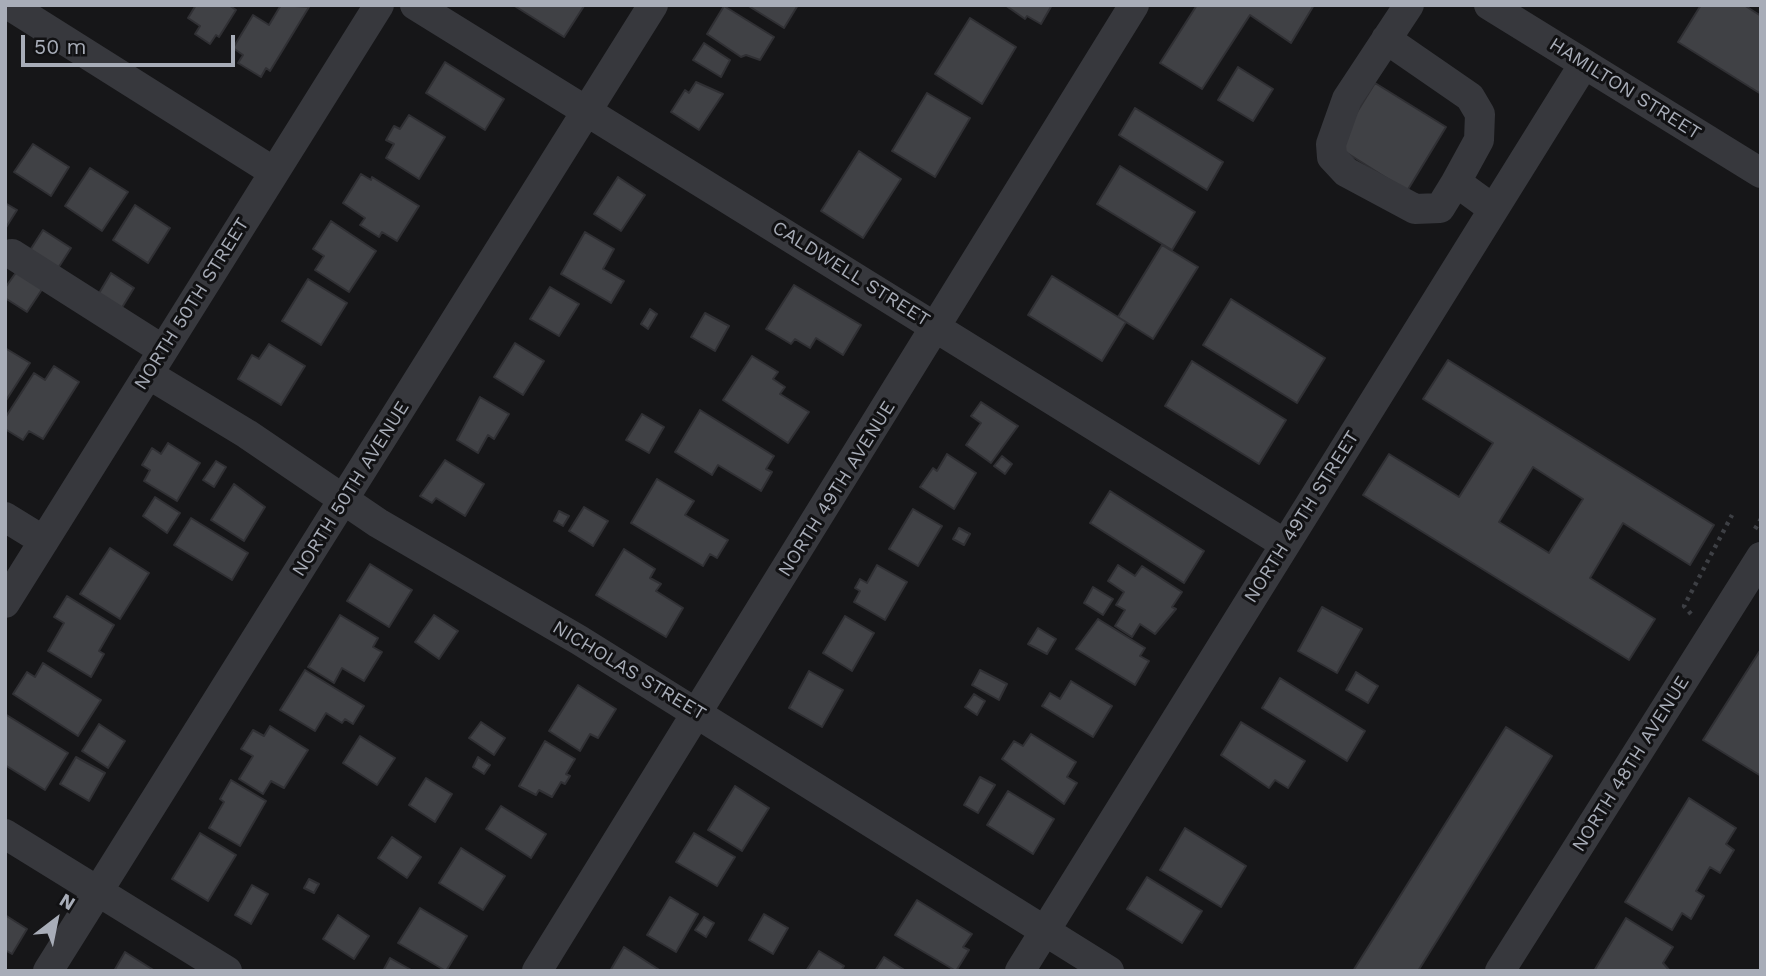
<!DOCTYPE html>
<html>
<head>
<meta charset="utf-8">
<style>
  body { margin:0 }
  #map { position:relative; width:1766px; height:976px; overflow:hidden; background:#161618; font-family:"Work Sans",sans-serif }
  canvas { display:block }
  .frame { position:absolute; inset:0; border:7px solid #a8adb8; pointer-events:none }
  .north { position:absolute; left:21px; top:885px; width:70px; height:70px; -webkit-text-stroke:5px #111113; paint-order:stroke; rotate:32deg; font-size:19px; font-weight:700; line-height:28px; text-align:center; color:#a8adb8 }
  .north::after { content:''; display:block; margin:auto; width:24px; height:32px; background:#a8adb8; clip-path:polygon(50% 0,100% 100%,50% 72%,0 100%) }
  .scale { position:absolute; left:21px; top:35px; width:214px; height:32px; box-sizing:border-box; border:4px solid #a8adb8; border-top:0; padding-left:9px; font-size:21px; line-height:24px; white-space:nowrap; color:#a8adb8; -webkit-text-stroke:5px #111113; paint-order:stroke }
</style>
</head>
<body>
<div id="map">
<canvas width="1766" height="976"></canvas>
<div class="frame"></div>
<div class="north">N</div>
<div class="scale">50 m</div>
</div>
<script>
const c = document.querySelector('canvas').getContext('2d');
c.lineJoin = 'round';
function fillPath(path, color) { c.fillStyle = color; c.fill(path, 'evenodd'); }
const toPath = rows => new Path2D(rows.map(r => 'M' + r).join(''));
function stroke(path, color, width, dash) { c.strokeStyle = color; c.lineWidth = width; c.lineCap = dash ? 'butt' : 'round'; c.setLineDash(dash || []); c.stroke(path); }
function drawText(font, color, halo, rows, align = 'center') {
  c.font = font + ' "Work Sans",sans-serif'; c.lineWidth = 6; c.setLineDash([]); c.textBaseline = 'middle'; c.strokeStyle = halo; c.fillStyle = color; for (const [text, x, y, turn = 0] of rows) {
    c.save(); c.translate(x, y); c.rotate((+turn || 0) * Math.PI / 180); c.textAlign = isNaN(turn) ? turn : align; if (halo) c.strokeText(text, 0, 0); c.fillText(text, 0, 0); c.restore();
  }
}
const building = toPath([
  [196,5,229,5,236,10,219,37,216,35,210,44,195,34,200,26,188,18,196,5],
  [281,5,309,7,270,71,266,68,261,77,238,63,243,55,233,48,253,15,269,25,281,5],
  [513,5,583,5,584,6,564,37,513,5],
  [747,5,798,5,784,28,747,5],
  [1005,5,1052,5,1041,24,1027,16,1025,19,1005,5],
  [1197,5,1314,5,1291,43,1250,15,1202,89,1160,63,1197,5],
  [1701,5,1744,5,1761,16,1761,94,1678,42,1701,5],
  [724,6,774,37,760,60,746,55,741,57,707,34,724,6],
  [970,18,1016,47,982,104,935,74,970,18],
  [704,43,730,60,721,77,693,60,704,43],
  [445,62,504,99,485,130,426,93,445,62],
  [1238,67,1273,89,1253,121,1218,100,1238,67],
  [696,82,723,94,699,130,671,112,685,90,689,93,696,82],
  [1375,83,1446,127,1407,191,1336,146,1375,83],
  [927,93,970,118,935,177,892,151,927,93],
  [1135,108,1223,162,1207,190,1119,135,1135,108],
  [409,115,445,137,419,179,386,158,394,144,386,140,394,126,400,129,409,115],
  [33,144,69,167,51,196,14,172,33,144],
  [859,151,901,179,863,238,821,211,859,151],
  [1120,166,1195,212,1172,250,1097,204,1120,166],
  [90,168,128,192,102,231,65,206,90,168],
  [361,174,371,180,372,177,419,206,397,241,382,232,379,237,360,225,365,218,343,203,361,174],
  [618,177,645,195,621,231,594,214,618,177],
  [5,203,17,210,5,229,5,203],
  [135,205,170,228,148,263,113,240,135,205],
  [331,221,376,251,349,292,315,270,324,256,313,249,331,221],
  [43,230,71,248,53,276,25,258,43,230],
  [585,232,614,249,603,269,624,281,611,303,561,274,585,232],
  [1162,245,1198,267,1153,339,1118,317,1162,245],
  [17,271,43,288,27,312,5,298,5,288,17,271],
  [111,273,134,288,118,314,95,300,111,273],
  [1052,276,1126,322,1102,361,1028,315,1052,276],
  [308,279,347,303,321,345,282,321,308,279],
  [794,285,861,325,843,355,816,338,810,348,795,339,791,344,766,329,794,285],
  [550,287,579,304,559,336,530,319,550,287],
  [1231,299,1325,358,1297,403,1203,345,1231,299],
  [650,309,657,314,648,329,641,324,650,309],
  [705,313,729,326,715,351,691,337,705,313],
  [515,343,544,361,523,395,494,377,515,343],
  [269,344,305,366,281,405,238,379,252,355,259,359,269,344],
  [5,348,30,363,5,402,5,348],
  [752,356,778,372,773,379,785,387,780,394,809,412,788,443,723,400,752,356],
  [1448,360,1714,525,1690,565,1623,523,1590,578,1655,619,1629,660,1363,495,1389,454,1459,497,1493,443,1423,399,1448,360],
  [1533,467,1583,499,1549,553,1499,522,1533,467],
  [1192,361,1286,420,1259,464,1165,406,1192,361],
  [54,366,79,382,43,439,29,431,23,440,5,429,5,418,34,373,45,380,54,366],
  [480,397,509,414,494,439,488,435,478,453,457,440,480,397],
  [981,402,1018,426,991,463,966,445,981,423,971,416,981,402],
  [700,410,774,456,766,469,772,472,761,491,718,465,712,475,675,452,700,410],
  [642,414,664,427,649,453,626,440,642,414],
  [168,443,200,463,177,501,144,481,150,470,142,465,152,448,161,454,168,443],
  [947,454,976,473,954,509,920,487,933,468,937,471,947,454],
  [1002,456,1012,464,1005,474,994,466,1002,456],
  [445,460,484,484,465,516,436,498,432,503,420,496,445,460],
  [216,461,226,467,214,487,203,480,216,461],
  [657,479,694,501,685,515,728,540,717,558,710,554,703,566,631,523,657,479],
  [234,484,265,507,244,541,211,520,234,484],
  [1110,491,1204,551,1184,583,1090,523,1110,491],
  [155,497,180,513,167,533,143,516,155,497],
  [584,507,608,521,593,546,569,531,584,507],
  [913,509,942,526,918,566,889,549,913,509],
  [559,511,569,516,563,526,554,521,559,511],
  [191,518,248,553,232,580,174,545,191,518],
  [959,528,970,534,964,545,953,539,959,528],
  [110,548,149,573,120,619,80,594,110,548],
  [624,549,655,569,650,578,661,584,656,591,683,608,666,637,596,595,624,549],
  [370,564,412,590,389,627,347,601,370,564],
  [877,565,907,582,885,620,854,602,860,591,855,588,860,579,867,583,877,565],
  [1118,565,1135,576,1142,566,1182,592,1172,607,1176,609,1155,634,1140,624,1132,637,1115,626,1125,610,1116,605,1124,592,1108,581,1118,565],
  [1093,587,1113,599,1103,615,1084,603,1093,587],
  [67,596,114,625,99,651,104,654,91,677,48,651,64,623,54,617,67,596],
  [1322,607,1362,629,1337,673,1298,651,1322,607],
  [340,615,378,638,373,647,382,652,364,681,342,668,334,683,308,667,340,615],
  [434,615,458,631,439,659,415,642,434,615],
  [845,616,874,633,852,671,823,653,845,616],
  [1098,619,1145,648,1140,656,1149,661,1135,685,1076,649,1098,619],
  [1038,628,1056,639,1047,654,1028,644,1038,628],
  [1761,649,1761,776,1703,740,1761,649],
  [43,663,101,700,78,736,13,694,27,672,35,677,43,663],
  [305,670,364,706,353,724,345,719,342,723,326,713,315,731,280,710,305,670],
  [980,670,1007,684,999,700,972,685,980,670],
  [809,671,843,690,822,727,789,708,809,671],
  [1356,672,1378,686,1368,703,1346,690,1356,672],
  [1280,678,1365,731,1347,761,1262,708,1280,678],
  [1071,681,1112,706,1093,737,1042,706,1050,693,1060,699,1071,681],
  [578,685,616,709,598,738,590,734,580,751,549,731,578,685],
  [974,694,985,701,977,715,965,707,974,694],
  [5,714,68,753,45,790,5,765,5,714],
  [481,722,505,738,494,755,469,738,481,722],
  [1241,722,1305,761,1288,788,1275,780,1269,788,1221,755,1241,722],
  [99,724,125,741,108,768,82,751,99,724],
  [270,726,308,750,284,788,271,781,263,794,239,779,253,756,241,749,253,730,264,736,270,726],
  [1506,727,1552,756,1418,971,1353,971,1506,727],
  [1031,734,1076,762,1067,777,1077,783,1064,804,1002,759,1014,741,1023,746,1031,734],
  [360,736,395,758,377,785,343,763,360,736],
  [545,741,575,759,566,774,570,776,565,784,561,782,552,797,539,790,536,795,519,786,545,741],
  [76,757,105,773,89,801,60,784,76,757],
  [478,757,490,765,484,774,473,767,478,757],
  [980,777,995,785,978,813,964,805,980,777],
  [426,778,452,794,435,822,409,805,426,778],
  [231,780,266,801,240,846,209,828,224,802,220,799,231,780],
  [735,786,769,808,742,851,708,830,735,786],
  [1008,791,1054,819,1033,854,987,825,1008,791],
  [1689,798,1736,828,1726,844,1734,850,1720,873,1710,867,1696,891,1704,896,1691,919,1682,913,1672,930,1625,902,1689,798],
  [501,806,546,834,531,858,486,829,501,806],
  [1185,828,1246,866,1221,907,1160,870,1185,828],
  [200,833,236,855,208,901,172,879,200,833],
  [694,833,735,857,717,886,676,862,694,833],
  [392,837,421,857,407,878,378,858,392,837],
  [461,848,505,876,483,910,439,883,461,848],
  [1147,877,1202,911,1182,943,1127,909,1147,877],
  [309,879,319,884,314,893,304,888,309,879],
  [252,885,268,894,251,924,235,915,252,885],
  [670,897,698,914,676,952,647,935,670,897],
  [917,900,972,934,963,947,969,950,956,971,895,935,917,900],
  [420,908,467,936,446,971,398,943,420,908],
  [764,914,788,928,773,954,749,940,764,914],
  [5,915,27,929,12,954,5,950,5,915],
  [338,915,369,936,354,959,323,939,338,915],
  [704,917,714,923,706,937,695,930,704,917],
  [1626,918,1673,947,1663,963,1670,971,1594,971,1626,918],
  [624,947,661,971,610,971,624,947],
  [819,951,844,966,841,971,806,971,819,951],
  [125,952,155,971,114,971,125,952],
  [884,957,906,971,875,971,884,957],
  [390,958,413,971,383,971,390,958]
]);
const path = toPath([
  [1755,529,1761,519],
  [1691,614,1684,606,1732,515]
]);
const minor = toPath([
  [9,5,274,172],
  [415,5,1285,544],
  [1409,5,1347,99,1331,144,1332,157,1346,172,1415,209,1440,208,1456,182,1493,209],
  [1489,5,1761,173],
  [1386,39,1470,97,1480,114,1479,140,1456,182],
  [12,254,163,350],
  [148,374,247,434,378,523,579,640,1109,971],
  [5,517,44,541],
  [5,603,379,5],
  [5,834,227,971],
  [48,971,653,5],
  [537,971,1134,5],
  [1020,971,1584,64],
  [1500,971,1761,557]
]);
const streetNames = [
  ["HAMILTON STREET",1625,89,32],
  ["CALDWELL STREET",851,274,32],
  ["NORTH 50TH STREET",192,304,-58],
  ["NORTH 50TH AVENUE",351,489,-58],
  ["NORTH 49TH AVENUE",837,489,-58],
  ["NORTH 49TH STREET",1302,517,-58],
  ["NICHOLAS STREET",629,671,31],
  ["NORTH 48TH AVENUE",1631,764,-58]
];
fillPath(building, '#404145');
stroke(building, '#303034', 2);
stroke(path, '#3d3f44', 4.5, [3.5, 5]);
stroke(minor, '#37383d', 30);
drawText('19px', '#a8adb8', '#111113', streetNames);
</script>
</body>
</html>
